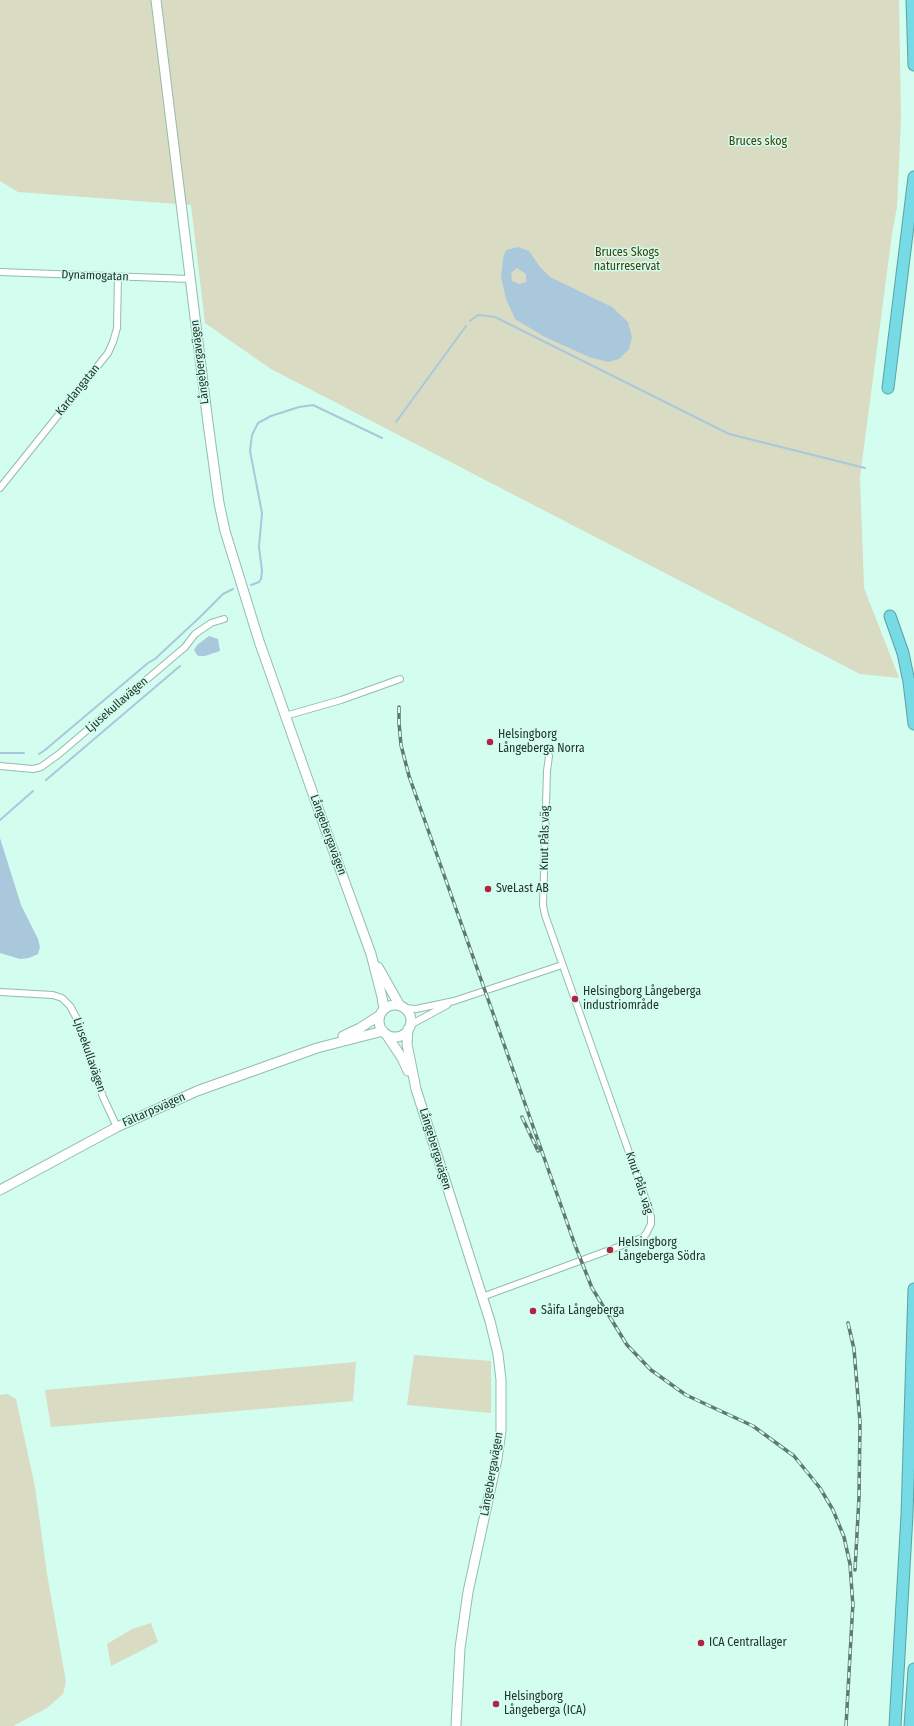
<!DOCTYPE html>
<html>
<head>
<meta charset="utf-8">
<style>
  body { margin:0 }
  canvas { display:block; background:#d2fdef }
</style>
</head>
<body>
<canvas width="914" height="1726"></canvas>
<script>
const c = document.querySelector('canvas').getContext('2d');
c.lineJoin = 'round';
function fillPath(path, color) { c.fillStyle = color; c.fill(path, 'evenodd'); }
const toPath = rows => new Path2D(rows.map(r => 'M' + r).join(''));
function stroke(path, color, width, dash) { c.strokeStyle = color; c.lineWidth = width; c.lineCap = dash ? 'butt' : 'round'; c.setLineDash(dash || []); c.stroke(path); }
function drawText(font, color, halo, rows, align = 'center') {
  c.font = font + ' "Fira Sans Condensed",sans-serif'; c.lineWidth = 3; c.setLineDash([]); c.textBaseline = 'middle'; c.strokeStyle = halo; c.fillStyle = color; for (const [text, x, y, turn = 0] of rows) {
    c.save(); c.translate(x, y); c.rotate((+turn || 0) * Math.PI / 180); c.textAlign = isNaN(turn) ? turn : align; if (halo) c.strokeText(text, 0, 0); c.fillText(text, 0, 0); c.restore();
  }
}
const green = toPath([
  [0,0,899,0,901,119,897,207,892,234,860,477,864,588,899,678,860,674,271,369,205,323,191,205,18,192,0,181],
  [414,1355,491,1361,491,1413,407,1405],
  [356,1362,353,1401,51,1427,45,1390],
  [7,1394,16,1399,35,1487,47,1574,66,1682,63,1694,47,1708,13,1726,0,1726,0,1395],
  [151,1623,158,1642,111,1666,107,1644,132,1629]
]);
const water = toPath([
  [518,247,529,251,540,267,550,277,612,307,628,322,632,338,629,349,619,359,608,362,589,357,545,337,515,319,506,299,501,277,503,258,506,250],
  [517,268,526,274,526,282,519,284,512,281,511,273],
  [209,636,218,639,220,651,205,656,198,656,194,650,197,645],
  [0,838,21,905,38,939,40,947,38,954,29,958,20,959,0,953]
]);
const stream = toPath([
  [470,321,478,315,495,317,729,434,865,468],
  [396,422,466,326],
  [251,585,259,582,261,579,262,571,259,547,262,513,250,451,252,435,258,423,271,416,299,407,313,405,382,438],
  [0,753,24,753],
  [39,754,45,750,148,663,155,659,200,617,223,594,233,589],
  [46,780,180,666],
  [0,820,33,791]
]);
const street = toPath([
  [0,272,190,279],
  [0,488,108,353,113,342,117,328,118,277],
  [285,716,341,700,400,679],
  [0,766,33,769,41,767,59,754,185,647,195,634,211,623,224,619],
  [0,992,53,995,62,998,70,1006,76,1017,103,1097,117,1127],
  [404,1008,416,1009,454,1001,562,965],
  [410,1025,447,1005],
  [482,1297,642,1238,646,1234,651,1224,651,1217,648,1206,545,915,543,905,547,771,549,756]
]);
const secondary = toPath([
  [156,0,208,423,219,503,225,531,259,641,324,825,371,954,382,997,384,1009],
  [378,967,400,1006],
  '379 1021a16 16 0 1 1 32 0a16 16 0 1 1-32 0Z',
  [408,1029,407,1044,416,1089,490,1321,498,1354,501,1380,501,1431,497,1459,468,1592,460,1648,456,1726],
  [386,1034,402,1058,408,1071],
  [343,1036,360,1028,380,1015],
  [0,1190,117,1127,197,1091,317,1048,383,1031]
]);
const highway = toPath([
  [912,0,914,65],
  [888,388,914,177],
  [890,616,903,653,909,682,914,724],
  [895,1726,907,1515,914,1289],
  [910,1726,914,1669]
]);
const rail = toPath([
  [399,707,399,723,401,745,409,776,575,1245,592,1288,627,1345,651,1370,686,1395,753,1426,794,1456,820,1488,833,1510,844,1537,850,1564,853,1607],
  [522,1117,538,1151],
  [848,1323,854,1349,860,1422,859,1497,855,1570],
  [846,1726,853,1602]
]);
const markers = [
  [490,742,4,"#b32143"],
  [488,889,4,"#b32143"],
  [575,999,4,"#b32143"],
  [610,1250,4,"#b32143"],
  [533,1311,4,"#b32143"],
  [701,1643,4,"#b32143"],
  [496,1704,4,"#b32143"]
];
const parkNames = [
  ["Bruces skog",758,142],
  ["Bruces Skogs",627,253],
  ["naturreservat",627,267]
];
const streetNames = [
  ["Dynamogatan",95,276,2],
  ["Långebergavägen",200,362,-97],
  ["Kardangatan",78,390,-51],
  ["Ljusekullavägen",117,705,-41],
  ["Långebergavägen",328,835,70],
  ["Knut Påls väg",545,838,-89],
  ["Ljusekullavägen",89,1055,71],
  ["Fältarpsvägen",154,1110,-24],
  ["Långebergavägen",435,1149,73],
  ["Knut Påls väg",639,1183,72],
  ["Långebergavägen",492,1474,-80]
];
const poiNames = [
  ["Helsingborg",498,735],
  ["Långeberga Norra",498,749],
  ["SveLast AB",496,889],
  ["Helsingborg Långeberga",583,992],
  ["industriområde",583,1006],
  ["Helsingborg",618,1243],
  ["Långeberga Södra",618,1257],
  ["Såifa Långeberga",541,1311],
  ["ICA Centrallager",709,1643],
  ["Helsingborg",504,1697],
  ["Långeberga (ICA)",504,1711]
];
fillPath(green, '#d9dbc3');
fillPath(water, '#aac8dc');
stroke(stream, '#aac8dc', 2);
stroke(street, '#93bcaf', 8);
stroke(secondary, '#93bcaf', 11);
stroke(highway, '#5aa1a6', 13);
stroke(street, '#fff', 6);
stroke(secondary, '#fff', 9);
stroke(highway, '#77dbe6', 11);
stroke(rail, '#607a71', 3.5);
stroke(rail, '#d2fdef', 2, [6]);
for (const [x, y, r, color] of markers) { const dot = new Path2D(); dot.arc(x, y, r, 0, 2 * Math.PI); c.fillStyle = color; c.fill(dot); stroke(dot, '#d2fdef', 1.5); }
drawText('12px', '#414109', '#d2fdef', parkNames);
drawText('12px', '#23342e', '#d2fdef', streetNames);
drawText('12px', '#23342e', '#d2fdef', poiNames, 'left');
</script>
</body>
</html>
